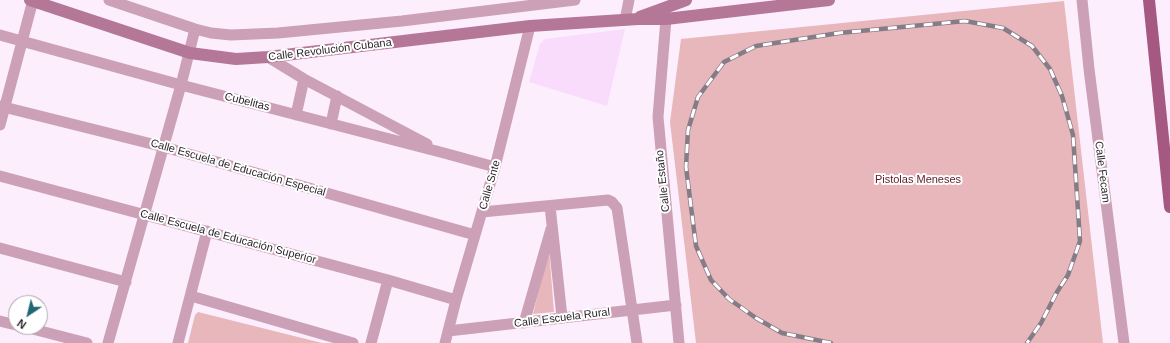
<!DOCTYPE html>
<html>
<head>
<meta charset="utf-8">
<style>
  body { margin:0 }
  #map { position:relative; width:1170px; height:343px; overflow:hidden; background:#fceefd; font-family:Arial,sans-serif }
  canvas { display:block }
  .north { position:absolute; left:8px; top:295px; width:40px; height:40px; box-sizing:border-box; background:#fff; border:1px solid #a9a5a9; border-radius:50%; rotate:215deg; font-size:11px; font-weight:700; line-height:16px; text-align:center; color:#271f28 }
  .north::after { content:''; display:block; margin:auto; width:14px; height:18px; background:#1f6974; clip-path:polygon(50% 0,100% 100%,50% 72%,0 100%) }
</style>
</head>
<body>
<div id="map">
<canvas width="1170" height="343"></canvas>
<div class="north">N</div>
</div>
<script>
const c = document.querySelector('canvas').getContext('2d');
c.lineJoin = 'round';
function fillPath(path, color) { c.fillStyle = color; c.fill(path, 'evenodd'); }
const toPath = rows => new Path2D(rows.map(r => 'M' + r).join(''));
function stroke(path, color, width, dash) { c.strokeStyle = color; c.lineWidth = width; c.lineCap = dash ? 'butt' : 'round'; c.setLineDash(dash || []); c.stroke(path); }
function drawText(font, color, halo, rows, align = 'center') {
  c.font = font + ' Arial,sans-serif'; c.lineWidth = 4; c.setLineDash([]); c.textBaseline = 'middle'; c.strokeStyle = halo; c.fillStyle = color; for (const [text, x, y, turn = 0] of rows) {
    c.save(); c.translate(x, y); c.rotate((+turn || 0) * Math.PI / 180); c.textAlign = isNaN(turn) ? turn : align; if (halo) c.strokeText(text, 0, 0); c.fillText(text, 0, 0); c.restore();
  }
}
const built = toPath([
  [625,29,607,106,529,82,540,44,545,39]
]);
const green = toPath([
  [1064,1,1103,343,696,343,670,122,681,39],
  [549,249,554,312,533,314],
  [198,312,322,343,188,343,195,315]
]);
const street = toPath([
  [1082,0,1089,69,1124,343],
  [666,19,658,117,679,343],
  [625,20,629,0],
  [195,29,211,33,231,35,278,33,402,21,575,0],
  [0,35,181,85,444,153,495,167],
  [268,57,304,79,427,144],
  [0,106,164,147,475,235],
  [296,115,304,79],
  [331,124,337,96],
  [0,125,33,0],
  [0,176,388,280,456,300],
  [550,206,562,317],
  [482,212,608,200,612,202,617,208,637,343],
  [0,248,126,282],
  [191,296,353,343],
  [0,321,16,325],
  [524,323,551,229],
  [25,327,87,343],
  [448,331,676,305],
  [108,343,181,85,195,29,109,0],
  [178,343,207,231],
  [371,343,388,280],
  [445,343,456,300,495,167,530,26]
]);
const secondary = toPath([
  [30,0,190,53,236,59,268,57,530,26,638,19,666,19,829,0],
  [640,17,686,0]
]);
const primary = toPath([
  [1149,0,1170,207]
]);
const rail = toPath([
  [831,343,782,333,756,318,729,299,711,280,696,246,686,167,688,130,698,97,724,62,756,46,839,33,965,21,1003,28,1032,46,1050,69,1062,96,1073,135,1080,241,1068,275,1057,292,1041,323,1027,343]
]);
const streetNames = [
  ["Calle Revolución Cubana",330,50,-7],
  ["Cubelitas",247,102,14],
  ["Calle Escuela de Educación Especial",238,168,16],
  ["Calle Fecam",1102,172,83],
  ["Calle Estaño",663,181,-96],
  ["Calle Snte",490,185,-74],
  ["Calle Escuela de Educación Superior",228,237,15],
  ["Calle Escuela Rural",562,318,-7]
];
const parkNames = [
  ["Pistolas Meneses",918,180]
];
fillPath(built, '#f9dcfb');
fillPath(green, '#e7b7bc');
stroke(street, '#cca0b6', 11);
stroke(secondary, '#b57797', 12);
stroke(primary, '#a45882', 12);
stroke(rail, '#867c87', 4.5);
stroke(rail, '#fff', 3, [9]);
drawText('11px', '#271f28', '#fff', streetNames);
drawText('11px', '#5f1929', '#fff', parkNames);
</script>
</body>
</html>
